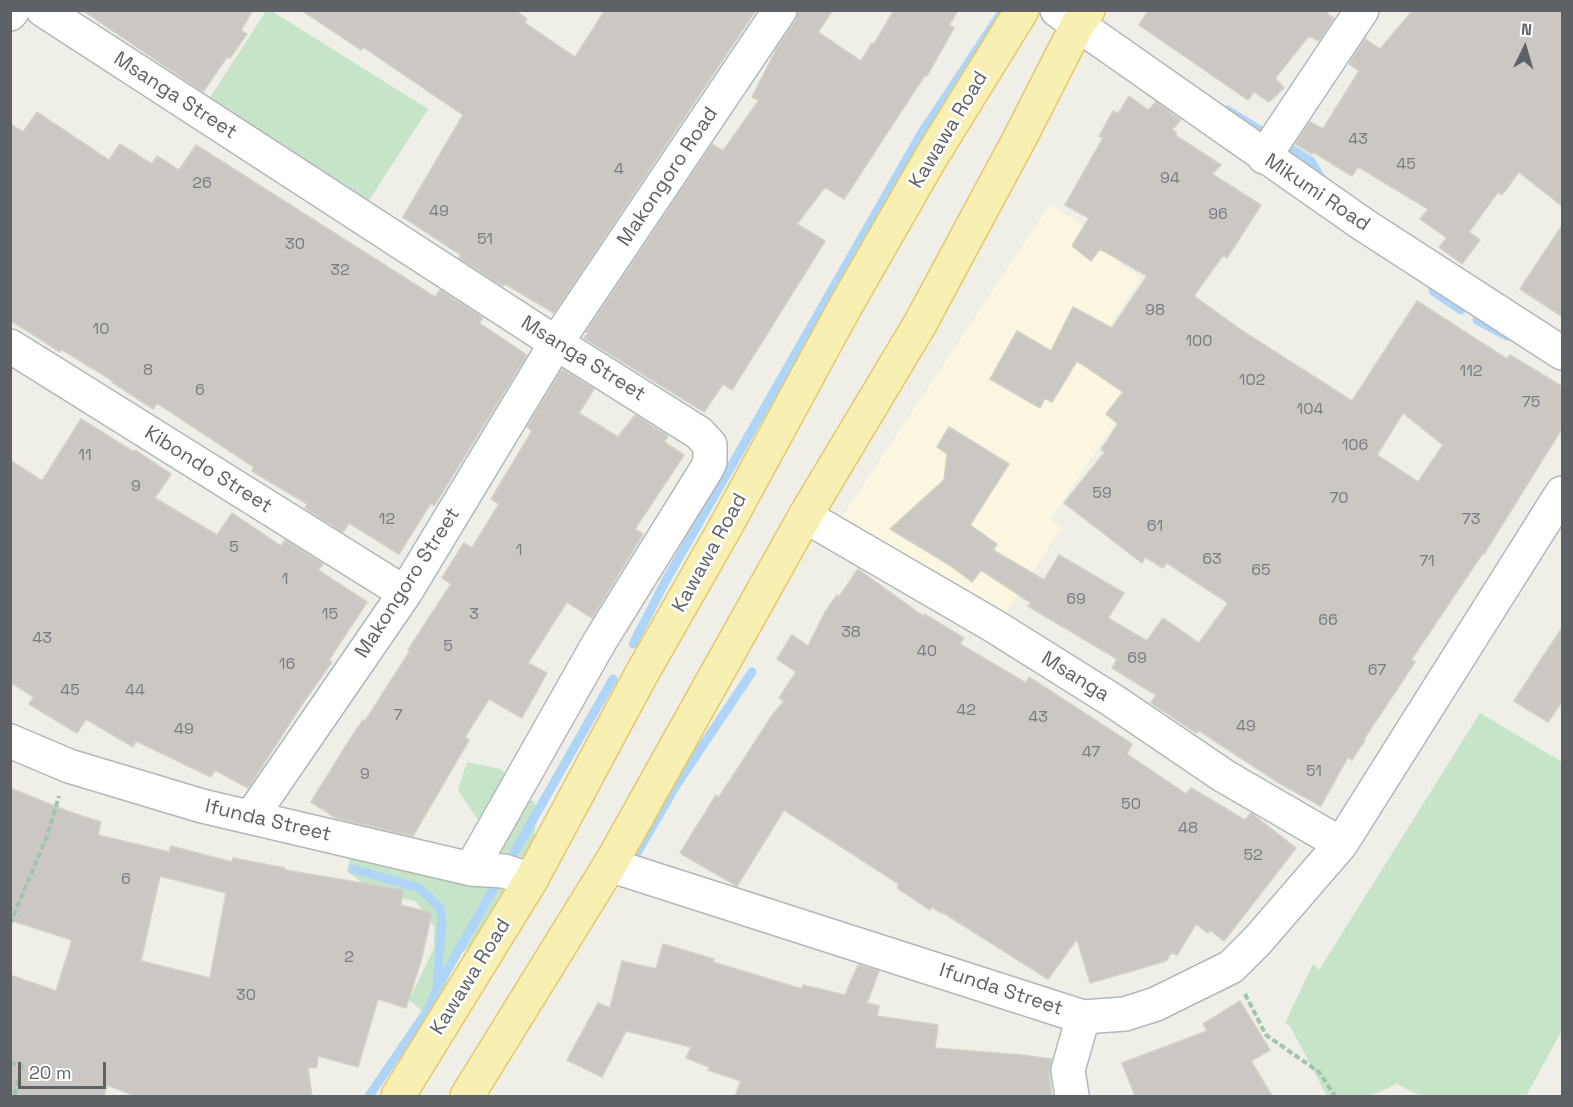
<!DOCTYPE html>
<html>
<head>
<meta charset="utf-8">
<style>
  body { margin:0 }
  #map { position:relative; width:1573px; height:1107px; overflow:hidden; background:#efeee7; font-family:"Space Grotesk",sans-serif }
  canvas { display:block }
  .frame { position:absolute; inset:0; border:12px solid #5e6166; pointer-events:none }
  .north { position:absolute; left:1495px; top:18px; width:60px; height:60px; -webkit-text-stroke:4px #fff; paint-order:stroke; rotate:5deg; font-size:16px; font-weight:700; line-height:24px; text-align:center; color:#5e6166 }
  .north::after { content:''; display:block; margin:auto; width:21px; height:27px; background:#5e6166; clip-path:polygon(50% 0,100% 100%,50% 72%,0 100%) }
  .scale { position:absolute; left:18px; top:1062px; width:88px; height:27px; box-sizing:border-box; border:3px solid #5e6166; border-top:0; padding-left:8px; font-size:18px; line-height:21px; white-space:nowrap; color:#5e6166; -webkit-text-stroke:4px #fff; paint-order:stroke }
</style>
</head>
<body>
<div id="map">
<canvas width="1573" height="1107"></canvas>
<div class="frame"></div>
<div class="north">N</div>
<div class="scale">20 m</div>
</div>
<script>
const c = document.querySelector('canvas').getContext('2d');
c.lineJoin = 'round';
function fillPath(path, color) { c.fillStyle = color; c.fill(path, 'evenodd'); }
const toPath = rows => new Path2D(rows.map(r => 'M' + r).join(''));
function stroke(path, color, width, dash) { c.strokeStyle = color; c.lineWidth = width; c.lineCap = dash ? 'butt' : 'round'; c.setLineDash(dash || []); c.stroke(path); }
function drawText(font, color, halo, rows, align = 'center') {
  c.font = font + ' "Space Grotesk",sans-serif'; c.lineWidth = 5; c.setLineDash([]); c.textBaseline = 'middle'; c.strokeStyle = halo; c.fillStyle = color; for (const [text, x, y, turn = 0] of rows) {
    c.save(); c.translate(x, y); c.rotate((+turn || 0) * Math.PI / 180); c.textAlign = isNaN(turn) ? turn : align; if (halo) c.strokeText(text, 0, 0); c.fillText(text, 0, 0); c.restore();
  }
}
const commercial = toPath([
  [1050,204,1125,253,1119,264,1141,278,1084,365,1132,397,1050,520,1061,528,1000,621,842,517]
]);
const green = toPath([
  [270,10,428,109,366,205,207,102,266,11],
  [1480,713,1562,762,1562,1030,1526,1096,1421,1096,1397,1084,1370,1096,1327,1096,1290,1026,1285,1023,1313,964,1319,970],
  [467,762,501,769,522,795,512,810,532,800,541,813,535,826,535,845,477,939,452,962,440,1007,421,1010,409,1000,434,948,434,926,415,901,377,894,347,871,354,841,380,832,418,838,439,849,454,865,485,831,458,790]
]);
const stream = toPath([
  [1227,110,1311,161,1324,183],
  [1433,291,1461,310],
  [1477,320,1507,336],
  [633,644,665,582,921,134,1002,12],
  [630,865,677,784,752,672],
  [353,869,419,888,440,908,442,920,437,984],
  [369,1096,429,1008,437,988,613,679]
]);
const building = toPath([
  [82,10,253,10,241,30,247,34,230,58,227,57,203,92,82,10],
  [301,10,515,10,527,19,525,23,575,57,605,10,756,10,554,313,505,284,503,286,459,258,461,255,403,217,463,115,363,47,361,50,301,10],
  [799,10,833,10,818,32,861,61,872,43,874,44,894,10,958,10,949,25,954,28,927,76,925,75,844,199,825,187,797,224,825,241,732,390,723,384,704,412,584,338,588,333,586,332,712,144,723,151,759,100,752,97,777,48,796,20,799,10],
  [1330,10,1327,14,1334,18,1319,41,1309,36,1275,78,1284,88,1269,102,1254,92,1248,100,1139,25,1148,11,1330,10],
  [1413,10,1563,10,1563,207,1519,172,1502,195,1498,192,1469,232,1480,240,1462,264,1439,247,1447,238,1420,219,1428,209,1360,168,1357,168,1352,176,1313,152,1312,154,1295,144,1310,122,1323,129,1359,71,1349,64,1365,39,1380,49,1413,10],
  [1129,96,1148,110,1156,102,1181,120,1172,130,1177,133,1175,135,1221,165,1212,174,1261,205,1227,258,1223,255,1194,296,1241,330,1352,401,1417,301,1507,359,1510,355,1563,387,1563,427,1484,554,1483,553,1411,660,1415,662,1364,739,1365,740,1352,760,1348,757,1321,806,1279,783,1198,730,1196,733,1151,703,1156,695,1112,668,1117,659,1028,606,1031,603,981,570,972,582,951,566,890,529,944,480,947,454,937,447,949,427,1009,464,970,525,997,544,993,550,1044,580,1059,555,1124,593,1108,618,1147,641,1163,618,1199,643,1228,603,1167,563,1163,568,1145,557,1142,563,1064,503,1105,452,1101,450,1118,424,1106,414,1123,392,1077,361,1052,402,1045,398,1040,408,990,379,1017,331,1051,351,1073,307,1112,328,1147,276,1100,249,1091,261,1072,246,1089,218,1065,205,1103,138,1099,136,1113,111,1118,114,1129,96],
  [1403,413,1443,445,1418,482,1377,455,1403,413],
  [37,112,109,160,120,144,152,164,157,156,179,170,196,145,435,297,440,290,483,318,479,323,527,355,434,506,431,503,399,554,349,523,343,532,305,508,307,504,252,471,254,467,157,403,153,409,112,382,113,381,61,349,60,352,10,320,10,124,23,132,37,112],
  [1563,224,1563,317,1520,289,1563,224],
  [562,369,594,389,579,413,618,437,635,415,668,436,664,442,684,455,635,529,643,534,592,618,567,602,528,663,547,673,522,718,489,699,465,737,469,740,413,836,336,818,311,802,350,739,363,720,365,721,410,651,408,650,451,584,442,578,464,543,472,548,499,504,491,499,532,431,527,427,562,369],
  [81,419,134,452,135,450,171,474,155,498,217,535,232,513,281,546,285,540,323,564,318,570,367,602,329,660,332,662,303,703,248,788,215,770,211,777,136,741,133,747,86,719,77,733,29,704,34,697,10,682,10,460,42,481,81,419],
  [858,569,923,616,924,614,964,638,960,644,1026,683,1029,677,1132,744,1127,754,1186,794,1191,788,1245,820,1251,813,1296,848,1224,941,1210,930,1208,933,1196,924,1177,955,1172,952,1166,961,1090,983,1077,939,1048,979,942,912,941,913,932,907,930,910,897,888,899,884,784,810,737,886,680,853,716,795,719,797,773,714,784,701,779,698,796,672,777,659,792,635,808,646,825,612,837,595,839,597,858,569],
  [1563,626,1563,700,1548,722,1514,701,1563,626],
  [10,788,67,811,101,822,98,835,169,852,171,846,232,862,233,858,285,868,285,870,403,890,401,905,432,913,421,961,406,1008,378,999,358,1067,318,1056,317,1067,308,1068,312,1096,135,1096,107,1085,104,1096,10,1096,10,975,56,991,72,940,10,920,10,788],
  [160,876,226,893,210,978,141,961,160,876],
  [663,944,714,959,713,962,802,989,803,985,845,995,858,965,879,971,867,1003,879,1006,877,1016,938,1025,935,1048,1021,1055,1052,1059,1049,1072,1052,1096,735,1096,741,1081,708,1070,709,1067,686,1058,691,1047,626,1031,602,1077,567,1060,598,1003,610,1008,622,961,656,969,663,944],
  [1240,1001,1270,1050,1251,1061,1272,1096,1135,1096,1122,1063,1207,1031,1203,1024,1240,1001]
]);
const path = toPath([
  [10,924,47,836,59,796],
  [1245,994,1266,1035,1319,1072,1335,1096],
  [10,1063,22,1066,14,1096]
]);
const minor = toPath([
  [43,10,556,343,699,433,710,445,710,462,706,470,600,641,471,869],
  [1057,10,1364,225,1562,353],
  [10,14,13,10],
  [1264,157,1362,10],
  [10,346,405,593],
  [805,516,994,626,1112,700,1224,776,1341,844],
  [10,741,69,766,202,806,471,869,504,871,531,880],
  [251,817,405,593,556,343,780,10],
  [611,863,616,867,1083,1017,1125,1014,1156,1004,1231,967,1258,940,1341,844,1562,493],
  [1072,1096,1068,1070,1083,1017]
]);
const major = toPath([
  [398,1096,531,880,641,675,726,526,845,307,930,159,1022,10],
  [467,1096,611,863,805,516,920,324,1021,136,1078,24,1088,10]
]);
const numberNames = [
  ["43",1358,140],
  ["45",1406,165],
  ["4",619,170],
  ["94",1170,179],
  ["26",202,184],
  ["49",439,212],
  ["96",1218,215],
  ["51",485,240],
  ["30",295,245],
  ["32",340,271],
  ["98",1155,311],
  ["10",101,330],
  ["100",1199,342],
  ["8",148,371],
  ["112",1471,372],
  ["102",1252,381],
  ["6",200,391],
  ["75",1531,403],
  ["104",1310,410],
  ["106",1355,446],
  ["11",85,456],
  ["9",136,487],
  ["59",1102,494],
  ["70",1339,499],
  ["12",387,520],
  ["73",1471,520],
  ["61",1155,527],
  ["5",234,548],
  ["1",519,551],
  ["63",1212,560],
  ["71",1427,562],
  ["65",1261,571],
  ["1",285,580],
  ["69",1076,600],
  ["15",330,615],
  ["3",474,615],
  ["66",1328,621],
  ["38",851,633],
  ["43",42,639],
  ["5",448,647],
  ["40",927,652],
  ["69",1137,659],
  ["16",287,665],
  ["67",1377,671],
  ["45",70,691],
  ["44",135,691],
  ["42",966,711],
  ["7",398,716],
  ["43",1038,718],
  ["49",1246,727],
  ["49",184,730],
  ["47",1091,753],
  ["51",1314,772],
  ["9",365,775],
  ["50",1131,805],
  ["48",1188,829],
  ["52",1253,856],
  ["6",126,880],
  ["2",349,958],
  ["30",246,996]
];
const streetNames = [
  ["Msanga Street",175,96,33],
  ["Kawawa Road",949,130,-59],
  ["Makongoro Road",668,177,-56],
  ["Mikumi Road",1317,193,34],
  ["Msanga Street",583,359,32],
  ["Kibondo Street",208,470,32],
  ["Kawawa Road",710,553,-61],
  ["Makongoro Street",408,583,-57],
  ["Msanga",1075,677,32],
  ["Ifunda Street",268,821,13],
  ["Kawawa Road",471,977,-58],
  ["Ifunda Street",1001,990,18]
];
fillPath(commercial, '#fbf6e0');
fillPath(green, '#c6e4c7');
stroke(stream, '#aed5f8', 9);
fillPath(building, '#cbc8c4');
stroke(building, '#d3d0c6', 1.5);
stroke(minor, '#b4b6ba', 36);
stroke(major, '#e6c86a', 36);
stroke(path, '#9fc5ac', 4, [6, 3]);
stroke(minor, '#fff', 33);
stroke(major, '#f8f0b3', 33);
drawText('16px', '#797b7e', null, numberNames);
drawText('20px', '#5e6166', '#fff', streetNames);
</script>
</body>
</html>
